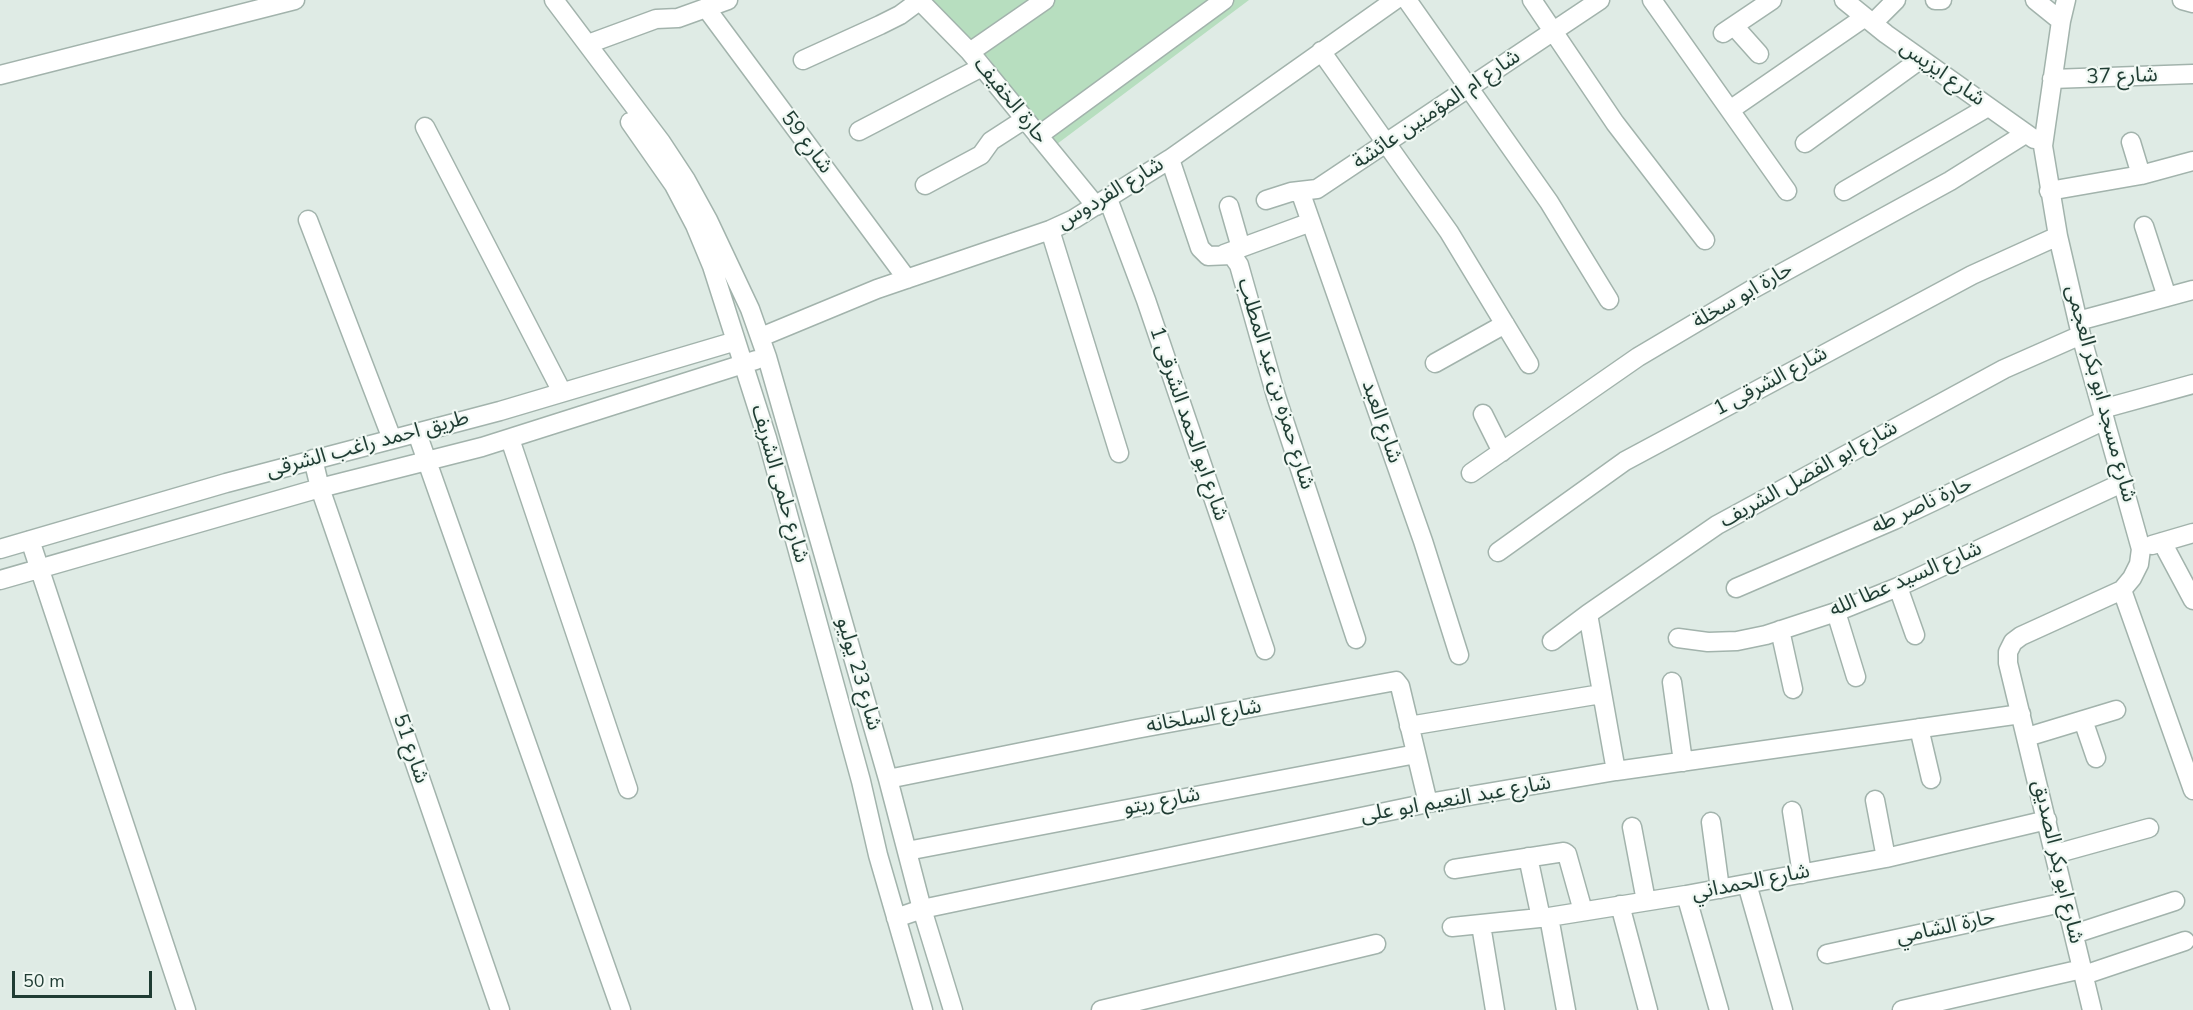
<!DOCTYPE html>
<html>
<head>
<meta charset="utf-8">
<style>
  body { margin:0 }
  #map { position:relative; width:2193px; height:1010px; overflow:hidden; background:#dfebe5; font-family:"Nunito Sans",sans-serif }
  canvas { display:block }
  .scale { position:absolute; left:12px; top:971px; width:140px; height:27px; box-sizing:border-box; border:3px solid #1f3c33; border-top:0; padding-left:8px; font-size:18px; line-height:21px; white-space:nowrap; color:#1f3c33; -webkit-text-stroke:4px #f0f8f3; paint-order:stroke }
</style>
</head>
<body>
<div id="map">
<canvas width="2193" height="1010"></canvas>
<div class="scale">50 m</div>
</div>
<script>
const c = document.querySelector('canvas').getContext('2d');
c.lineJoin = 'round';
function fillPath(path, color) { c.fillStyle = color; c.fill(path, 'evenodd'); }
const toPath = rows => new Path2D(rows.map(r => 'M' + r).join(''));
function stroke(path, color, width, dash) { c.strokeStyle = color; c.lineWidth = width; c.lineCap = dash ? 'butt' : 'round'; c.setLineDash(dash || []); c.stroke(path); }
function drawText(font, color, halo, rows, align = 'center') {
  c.font = font + ' "Nunito Sans","Noto Sans Arabic",sans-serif'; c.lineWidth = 4.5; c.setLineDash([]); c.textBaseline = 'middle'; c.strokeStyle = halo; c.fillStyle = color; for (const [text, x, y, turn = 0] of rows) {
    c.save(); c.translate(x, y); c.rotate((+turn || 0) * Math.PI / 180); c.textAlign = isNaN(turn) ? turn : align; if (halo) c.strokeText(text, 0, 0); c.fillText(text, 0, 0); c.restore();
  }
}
const green = toPath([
  [918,0,1249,0,1053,147,988,57]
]);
const minor = toPath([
  [554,0,661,142,686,180,708,220,750,309,767,357,888,779,922,909,953,1010],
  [919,0,970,52,1096,206],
  [1407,0,1549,202,1609,300],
  [1532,0,1615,123,1705,240],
  [1652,0,1787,191],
  [1844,0,1886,34,2034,139],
  [1935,0,1942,0],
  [2035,0,2061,21],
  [2066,0,2061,21,2043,146,2058,236,2081,335,2141,549,2139,564,2132,578,2122,590,2021,636,2013,642,2008,652,2008,663,2092,1010],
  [2182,0,2193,3],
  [706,8,907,279],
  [1873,23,1896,0],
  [1734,26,1759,54],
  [1723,33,1772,0],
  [588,44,656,19,678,18,728,0],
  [1321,51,1449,232,1529,364],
  [970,52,1045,0],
  [803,60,880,25,900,15,919,1],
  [0,75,295,0],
  [2052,79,2193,74],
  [1730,110,1865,17],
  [630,122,674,185,695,225,712,266,767,438,861,781,878,855,923,1010],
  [425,127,562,392],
  [859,131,982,67],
  [1038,136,1224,0],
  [2131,142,2141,175],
  [1805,143,1921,59],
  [1170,159,1200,248,1208,256,1232,255,1239,265,1276,396,1356,639],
  [925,185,981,155,991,141,1025,119],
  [1300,191,1423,541,1459,655],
  [1844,191,1988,107],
  [2049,191,2141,175,2193,161],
  [1108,199,1146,300,1265,650],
  [1266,200,1291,192,1317,189,1600,0],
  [1229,206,1241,248],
  [308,220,392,439],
  [2144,226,2167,297],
  [1050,230,1119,453],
  [1224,254,1311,222],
  [2078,321,2193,290],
  [761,337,877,289,1050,230,1074,219,1170,159,1395,0],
  [1435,363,1505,324],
  [2102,409,2193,384],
  [1483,414,1502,452],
  [417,433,621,1010],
  [510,439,628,789],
  [313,459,320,488,500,1010],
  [1471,473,1638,357,1751,290,1950,181,2025,134],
  [30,540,186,1010],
  [2162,542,2193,600],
  [2152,545,2193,533],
  [0,549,226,483,500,411,736,341],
  [1498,552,1625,461,1972,275,2058,236],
  [0,580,320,488,482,447,756,360],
  [1898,587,1915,635],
  [1736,588,1894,520,2105,420],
  [2122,590,2193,790],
  [1836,612,1856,677],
  [1588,614,1616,771],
  [1780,630,1793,689],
  [1678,638,1708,642,1737,641,1766,635,1836,612,1898,587,2124,482],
  [1552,641,1588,614,1717,525,2004,369,2081,335],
  [1672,682,1683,762],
  [2083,720,2096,758],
  [1409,726,1601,694],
  [1919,728,1931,779],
  [2027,737,2116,710],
  [888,779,1136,729,1396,681,1400,686,1428,803],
  [1875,800,1886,858],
  [1792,811,1802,874],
  [1711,822,1720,889],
  [1632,827,1646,901],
  [907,851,1416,754],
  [2055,854,2149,828],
  [1528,857,1541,918],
  [1454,869,1564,852,1567,854,1583,911],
  [1747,884,1783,1010],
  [1686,895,1719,1010],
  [1620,905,1648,1010],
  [1549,917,1566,1010],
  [896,918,922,909,1428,803,1616,771,2021,714],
  [1481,925,1495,1010],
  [1452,927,1549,917,1686,895,1886,858,2047,820],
  [2074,934,2175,901],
  [1827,954,2066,902],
  [2084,975,2185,941],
  [1101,1010,1376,944],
  [1902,1010,2082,969]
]);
const streetNames = [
  ["شارع ايزيس",1942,74,35],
  ["شارع 37",2122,77,-2],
  ["حارة الخفيف",1010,101,51],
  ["شارع ام المؤمنين عائشة",1437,110,-34],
  ["شارع 59",806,143,53],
  ["شارع الفردوس",1111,194,-31],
  ["حارة ابو سخلة",1743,296,-30],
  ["شارع الشرقى 1",1771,382,-28],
  ["شارع حمزه بن عبد المطلب",1275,384,73],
  ["شارع مسجد ابو بكر العجمى",2100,394,75],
  ["شارع العبد",1381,422,71],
  ["شارع ابو الحمد الشرقى 1",1188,424,71],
  ["طريق احمد راغب الشرقى",368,445,-15],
  ["شارع ابو الفضل الشريف",1809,475,-29],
  ["شارع حلمى الشريف",779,484,74],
  ["حارة ناصر طه",1922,506,-25],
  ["شارع السيد عطا الله",1906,580,-23],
  ["شارع 23 يوليو",858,674,74],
  ["شارع السلخانه",1204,717,-10],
  ["شارع 51",410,749,71],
  ["شارع عبد النعيم ابو على",1456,800,-10],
  ["شارع ريتو",1162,802,-11],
  ["شارع ابو بكر الصديق",2057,862,77],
  ["شارع الحمداني",1751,883,-11],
  ["حارة الشامي",1946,928,-12]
];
fillPath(green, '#b7debf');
stroke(minor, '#a2b3ac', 21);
stroke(minor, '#fff', 18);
drawText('21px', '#1f3c33', '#f0f8f3', streetNames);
</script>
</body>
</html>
